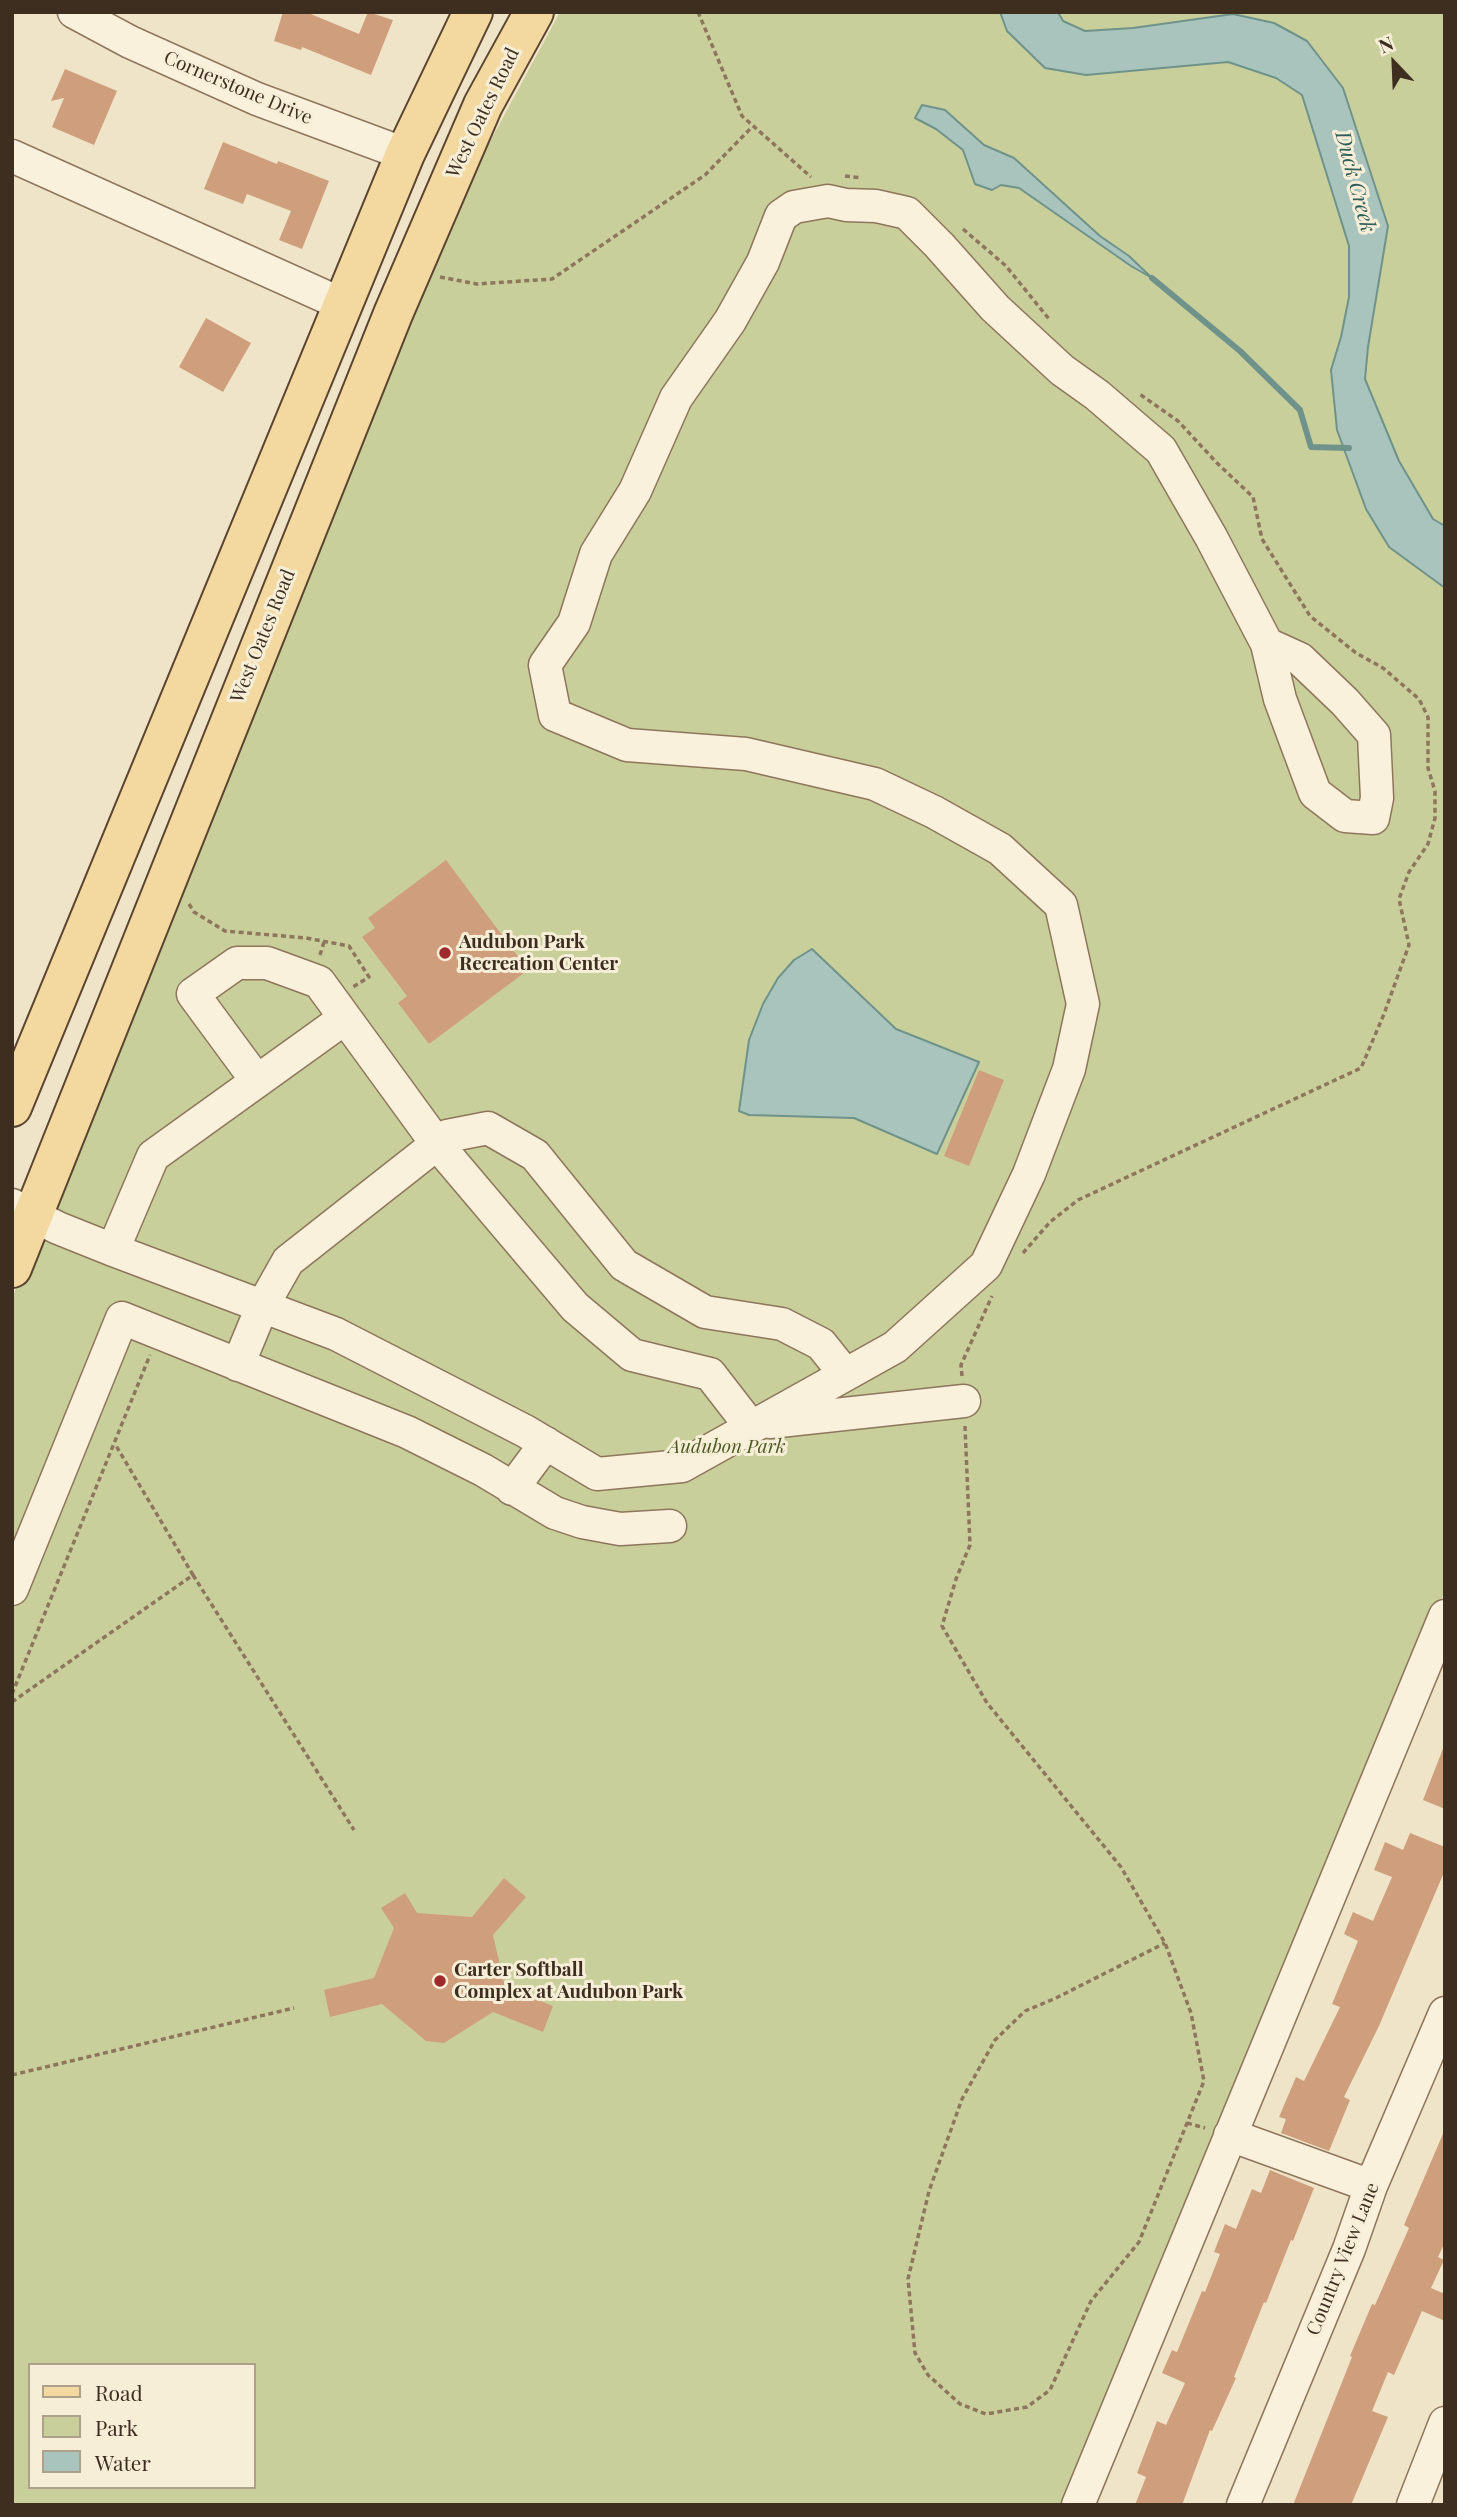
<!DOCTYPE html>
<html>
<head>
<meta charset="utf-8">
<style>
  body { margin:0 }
  #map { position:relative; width:1457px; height:2517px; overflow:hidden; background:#f0e4c8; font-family:"Playfair Display",serif }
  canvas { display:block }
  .frame { position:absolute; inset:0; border:14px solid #3d2e20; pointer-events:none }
  .legend { position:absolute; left:28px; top:2363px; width:228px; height:126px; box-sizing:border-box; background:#f7eed8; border:2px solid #ada18e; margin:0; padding:9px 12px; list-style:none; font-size:21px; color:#3d2e20 }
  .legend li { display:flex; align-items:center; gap:14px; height:35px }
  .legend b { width:35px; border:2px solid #ada18e }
  .north { position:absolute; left:1359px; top:28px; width:70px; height:70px; -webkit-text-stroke:5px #f7eed8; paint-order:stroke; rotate:337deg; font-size:19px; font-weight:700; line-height:28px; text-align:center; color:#3d2e20 }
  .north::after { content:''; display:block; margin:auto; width:24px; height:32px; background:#3d2e20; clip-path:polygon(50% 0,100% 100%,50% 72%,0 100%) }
</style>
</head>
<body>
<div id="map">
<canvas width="1457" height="2517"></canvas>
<div class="frame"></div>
<ul class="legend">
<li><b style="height:9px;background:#f3d9a0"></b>Road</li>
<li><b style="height:19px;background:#c9cf9b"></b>Park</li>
<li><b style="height:19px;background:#a9c4bc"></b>Water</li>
</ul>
<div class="north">N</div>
</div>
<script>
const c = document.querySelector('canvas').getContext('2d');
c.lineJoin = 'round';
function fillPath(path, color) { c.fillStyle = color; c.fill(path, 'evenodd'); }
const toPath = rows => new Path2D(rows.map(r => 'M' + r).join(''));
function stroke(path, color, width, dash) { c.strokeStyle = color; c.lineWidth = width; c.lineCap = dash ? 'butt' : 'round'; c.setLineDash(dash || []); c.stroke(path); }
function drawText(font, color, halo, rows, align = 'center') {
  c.font = font + ' "Playfair Display",serif'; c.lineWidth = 6; c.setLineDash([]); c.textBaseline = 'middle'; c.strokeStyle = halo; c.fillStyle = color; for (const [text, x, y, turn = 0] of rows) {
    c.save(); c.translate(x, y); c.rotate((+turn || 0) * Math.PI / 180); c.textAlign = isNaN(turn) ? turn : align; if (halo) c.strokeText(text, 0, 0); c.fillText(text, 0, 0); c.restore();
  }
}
const green = toPath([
  [560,12,1445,12,1445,1590,1067,2505,12,2505,12,1298,440,250,487,147],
  [30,2365,254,2365,254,2487,30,2487]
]);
const water = toPath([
  [1000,12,1058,12,1063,21,1085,31,1133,28,1233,14,1274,23,1307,41,1343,88,1388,226,1368,347,1365,379,1399,461,1433,519,1445,526,1445,588,1389,547,1366,509,1337,430,1331,370,1341,337,1349,297,1349,246,1302,95,1276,78,1228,62,1086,75,1045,68,1007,31,1000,12],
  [922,105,945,110,984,145,1014,158,1100,236,1129,256,1152,278,1131,266,1019,188,1001,185,992,190,975,184,963,150,936,129,915,118,922,105],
  [812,949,896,1029,979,1062,937,1154,854,1118,749,1115,739,1111,749,1040,763,1004,778,978,794,960,812,949]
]);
const stream = toPath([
  [1152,278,1240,351,1300,410,1311,447,1349,448]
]);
const building = toPath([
  [283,12,306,12,359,34,368,12,393,20,371,75,302,47,301,50,274,41],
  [65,69,117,91,94,145,52,127,64,98,51,101],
  [223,142,277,164,278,161,329,181,302,249,279,240,291,211,247,194,243,204,204,189],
  [206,318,251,343,223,392,179,367],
  [446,860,528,970,429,1044,398,1003,407,996,362,937,375,928,368,918],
  [979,1070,1004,1080,969,1166,944,1156],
  [1444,1746,1445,1747,1445,1809,1423,1800],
  [1410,1833,1445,1847,1445,1870,1379,2026,1344,2097,1350,2100,1329,2151,1281,2133,1286,2119,1279,2117,1296,2077,1304,2081,1340,2007,1332,2004,1358,1941,1344,1934,1353,1912,1373,1921,1392,1877,1374,1870,1385,1842,1403,1850],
  [504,1878,526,1897,493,1935,505,1987,553,2006,543,2032,493,2012,444,2043,426,2041,382,2004,330,2017,324,1990,374,1978,394,1928,381,1908,405,1893,417,1913,472,1917],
  [1445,2129,1445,2242,1438,2257,1444,2260,1431,2288,1445,2294,1445,2321,1422,2311,1394,2375,1388,2372,1372,2411,1388,2417,1351,2505,1293,2505,1352,2357,1350,2356,1372,2304,1375,2305,1409,2228,1404,2225],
  [1270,2170,1314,2188,1293,2241,1291,2240,1266,2303,1264,2302,1234,2377,1236,2378,1212,2431,1210,2430,1182,2505,1135,2505,1146,2477,1137,2473,1157,2421,1166,2425,1185,2383,1162,2373,1172,2350,1177,2352,1202,2291,1205,2292,1220,2254,1214,2252,1225,2224,1236,2229,1252,2189,1261,2193]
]);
const path = toPath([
  [698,12,742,116,811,177],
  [845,176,862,178],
  [963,229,1006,266,1049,319],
  [440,277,477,284,552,279,705,175,752,127],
  [189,904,194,912,225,931,306,938,349,946,369,977,353,987],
  [320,955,324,942],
  [1023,1253,1050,1222,1078,1200,1361,1068,1384,1014,1409,945,1399,899,1409,872,1428,844,1435,818,1435,791,1428,768,1428,717,1419,699,1383,668,1356,653,1310,616,1262,539,1253,497,1217,463,1178,421,1138,393],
  [962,1376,961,1365,992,1296],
  [965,1426,970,1545,956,1579,942,1626,987,1703,1121,1867,1165,1943,1191,2013,1204,2081,1139,2242,1091,2301,1050,2390,1027,2407,986,2414,960,2404,928,2375,915,2353,908,2279,929,2191,962,2099,995,2040,1025,2011,1054,1999,1165,1943],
  [193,1575,354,1830],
  [12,1694,150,1355],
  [12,1702,193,1575,115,1444],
  [12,2075,294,2008],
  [1187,2123,1205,2128]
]);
const minor = toPath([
  [74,12,130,42,257,99,405,154],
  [12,156,344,305],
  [257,1081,193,994,237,963,267,963,319,982,437,1144,575,1307,632,1355,710,1374,751,1427],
  [12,1205,58,1228,113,1250,336,1334,525,1431,597,1474,682,1466,895,1347,986,1265,1029,1174,1069,1069,1083,1004,1061,905,1000,849,934,812,875,784,746,754,627,745,555,715,545,665,574,623,596,554,635,491,676,398,730,321,763,262,781,216,794,207,828,201,846,205,876,206,907,213,939,245,995,308,1062,370,1097,395,1161,450,1211,537,1267,644,1280,699,1315,793,1345,816,1373,818,1377,798,1374,735,1345,702,1300,659,1267,644],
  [113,1250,153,1156,345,1018],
  [238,1365,262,1307,288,1261,447,1136,488,1128,535,1155,624,1265,705,1312,782,1324,821,1344,845,1374],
  [770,1422,964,1401],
  [512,1489,546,1443],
  [12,1589,122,1318,407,1432,483,1470,555,1513,582,1522,620,1529,670,1526],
  [1230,2135,1371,2186],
  [1078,2505,1445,1616],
  [1243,2505,1349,2249,1371,2186,1445,2013],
  [1413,2505,1445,2423]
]);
const major = toPath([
  [12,1107,405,154,473,12],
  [12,1268,393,314,483,105,534,12]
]);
const markers = [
  [445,953,7,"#9e2a2b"],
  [440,1981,7,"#9e2a2b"]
];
const streetNames = [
  ["Cornerstone Drive",238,88,23],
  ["West Oates Road",483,113,-64],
  ["West Oates Road",263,636,-68],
  ["Country View Lane",1343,2259,-68]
];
const poiNames = [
  ["Audubon Park",459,942],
  ["Recreation Center",459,964],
  ["Carter Softball",454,1970],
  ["Complex at Audubon Park",454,1992]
];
const parkNames = [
  ["Audubon Park",727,1447]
];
const waterNames = [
  ["Duck Creek",1355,182,75]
];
fillPath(green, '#c9cf9b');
fillPath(water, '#a9c4bc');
stroke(water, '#6f938a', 2);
stroke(stream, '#6f938a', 6);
fillPath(building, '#cf9f7d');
stroke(minor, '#8d765c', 35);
stroke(major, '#5b4430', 42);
stroke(path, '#8d765c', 3.5, [5, 3.5]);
stroke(minor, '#faf1dc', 32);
stroke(major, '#f3d9a0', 38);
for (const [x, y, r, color] of markers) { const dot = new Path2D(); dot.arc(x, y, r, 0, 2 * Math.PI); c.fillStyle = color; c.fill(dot); stroke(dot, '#f7eed8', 2.5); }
drawText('19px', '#3d2e20', '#f7eed8', streetNames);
drawText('bold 19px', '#3d2e20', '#f7eed8', poiNames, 'left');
drawText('italic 19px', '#4d5a26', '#f7eed8', parkNames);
drawText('italic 21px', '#2f5d5a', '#f7eed8', waterNames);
</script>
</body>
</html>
